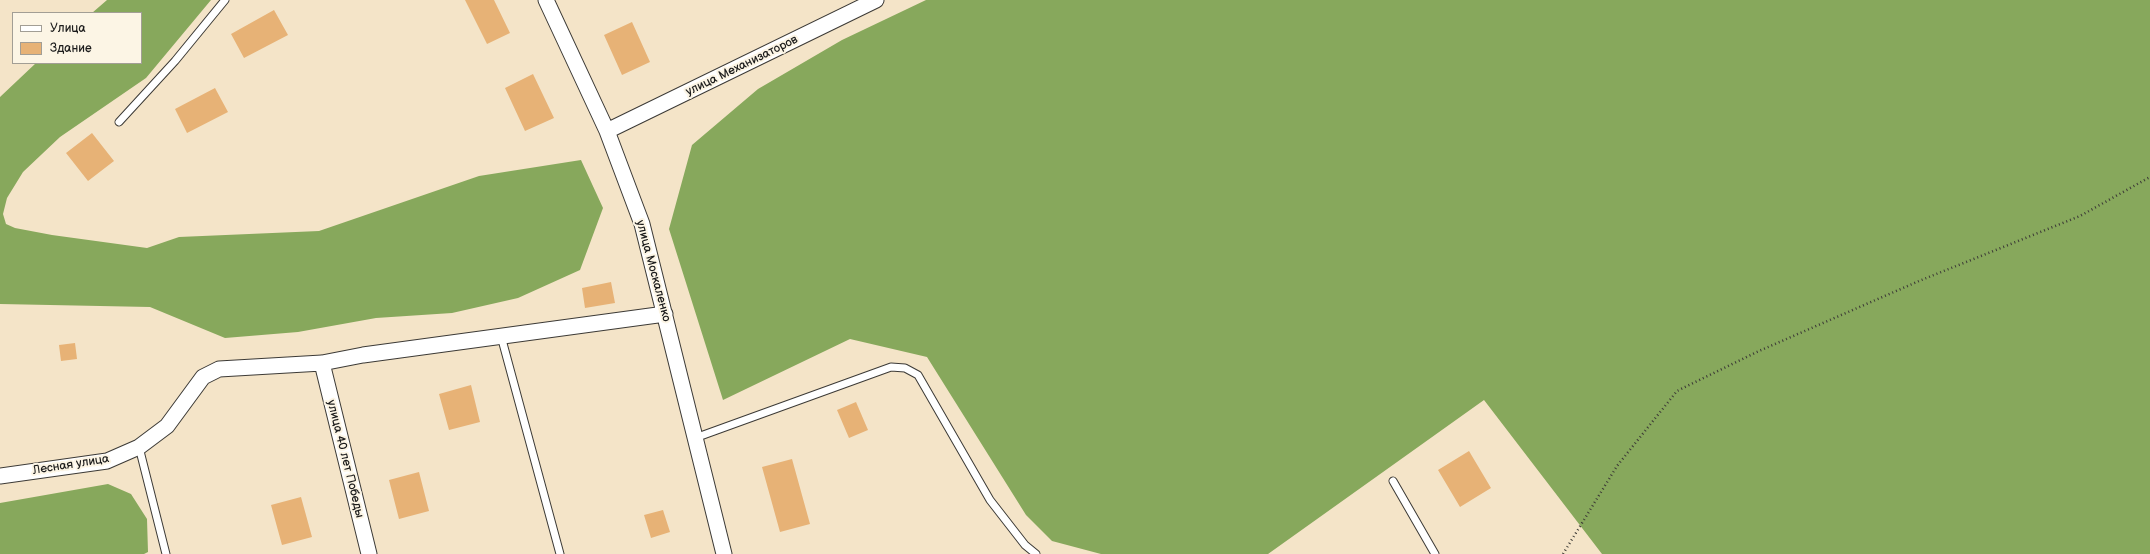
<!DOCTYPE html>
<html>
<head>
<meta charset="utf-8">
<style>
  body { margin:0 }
  #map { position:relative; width:2150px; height:554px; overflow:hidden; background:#f4e4c8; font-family:"Balsamiq Sans",sans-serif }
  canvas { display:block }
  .legend { position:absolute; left:12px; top:12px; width:130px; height:52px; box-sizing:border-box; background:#fcf5e5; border:1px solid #a29e95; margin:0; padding:5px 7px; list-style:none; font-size:12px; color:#1c1c1c }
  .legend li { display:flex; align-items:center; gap:8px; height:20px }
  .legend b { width:20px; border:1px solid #a29e95 }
</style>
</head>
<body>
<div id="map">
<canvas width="2150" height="554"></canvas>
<ul class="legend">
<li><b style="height:5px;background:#fff"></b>Улица</li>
<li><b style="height:11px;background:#e7b276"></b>Здание</li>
</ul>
</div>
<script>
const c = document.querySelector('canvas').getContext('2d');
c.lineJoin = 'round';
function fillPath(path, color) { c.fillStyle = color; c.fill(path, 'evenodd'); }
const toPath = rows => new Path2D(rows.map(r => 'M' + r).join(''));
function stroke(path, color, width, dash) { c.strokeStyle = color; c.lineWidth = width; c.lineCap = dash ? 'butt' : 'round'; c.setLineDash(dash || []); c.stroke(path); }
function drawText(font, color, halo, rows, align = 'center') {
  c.font = font + ' "Balsamiq Sans",sans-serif'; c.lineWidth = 4; c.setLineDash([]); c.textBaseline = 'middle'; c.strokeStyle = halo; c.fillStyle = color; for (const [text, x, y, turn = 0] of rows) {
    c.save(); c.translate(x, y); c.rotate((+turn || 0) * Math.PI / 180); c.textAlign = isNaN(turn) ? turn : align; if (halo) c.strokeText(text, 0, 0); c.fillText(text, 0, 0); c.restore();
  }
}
const forest = toPath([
  [107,0,211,0,146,78,60,137,23,172,7,198,3,214,6,224,15,228,52,235,147,248,179,237,319,231,479,176,581,160,603,208,580,270,518,298,452,313,376,318,298,332,225,338,150,307,0,304,0,97,36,63,141,63,141,13,92,13],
  [926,0,2150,0,2150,554,1602,554,1484,400,1268,554,1101,554,1052,541,1026,515,927,357,850,339,723,400,669,229,692,145,758,89,842,40],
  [108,484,131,494,147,519,148,552,144,554,0,554,0,503]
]);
const building = toPath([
  [465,0,494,0,510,33,487,44],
  [274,10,288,35,244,58,231,34],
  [632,22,650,62,622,75,604,35],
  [533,74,554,118,525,131,505,88],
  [215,88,228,112,187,133,175,109],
  [92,133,114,161,88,181,66,153],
  [611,282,615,303,585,308,582,288],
  [75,343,77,359,61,361,59,345],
  [471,385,480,422,449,430,439,394],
  [856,402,868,430,849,438,837,410],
  [1469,451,1491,488,1460,507,1438,470],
  [792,459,810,524,780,532,762,467],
  [419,472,429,511,399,519,389,480],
  [301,497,312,537,282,545,271,505],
  [663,510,670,532,651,538,644,515]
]);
const path = toPath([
  [1563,554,1617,466,1677,391,1759,351,1919,281,2080,216,2150,177]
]);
const lane = toPath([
  [119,122,175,61,225,0],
  [501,336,560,554],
  [695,438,891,367,905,368,918,375,990,500,1025,545,1036,554],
  [139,447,166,554],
  [1393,481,1435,554]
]);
const street = toPath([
  [546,0,607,131,642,224,724,554],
  [607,131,876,0],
  [322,363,369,554],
  [0,476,107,461,139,447,167,426,203,377,219,369,322,363,363,355,665,314]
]);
const streetNames = [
  ["улица Механизаторов",742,66,-26],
  ["улица Москаленко",653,271,75],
  ["улица 40 лет Победы",345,459,76],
  ["Лесная улица",71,465,-9]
];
fillPath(forest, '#87a85c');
fillPath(building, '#e7b276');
stroke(lane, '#3c3a36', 9);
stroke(street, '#3c3a36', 17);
stroke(path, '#3c3a36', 2.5, [1, 3]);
stroke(lane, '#fff', 7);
stroke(street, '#fff', 15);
drawText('12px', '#1c1c1c', '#fcf5e5', streetNames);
</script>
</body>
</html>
